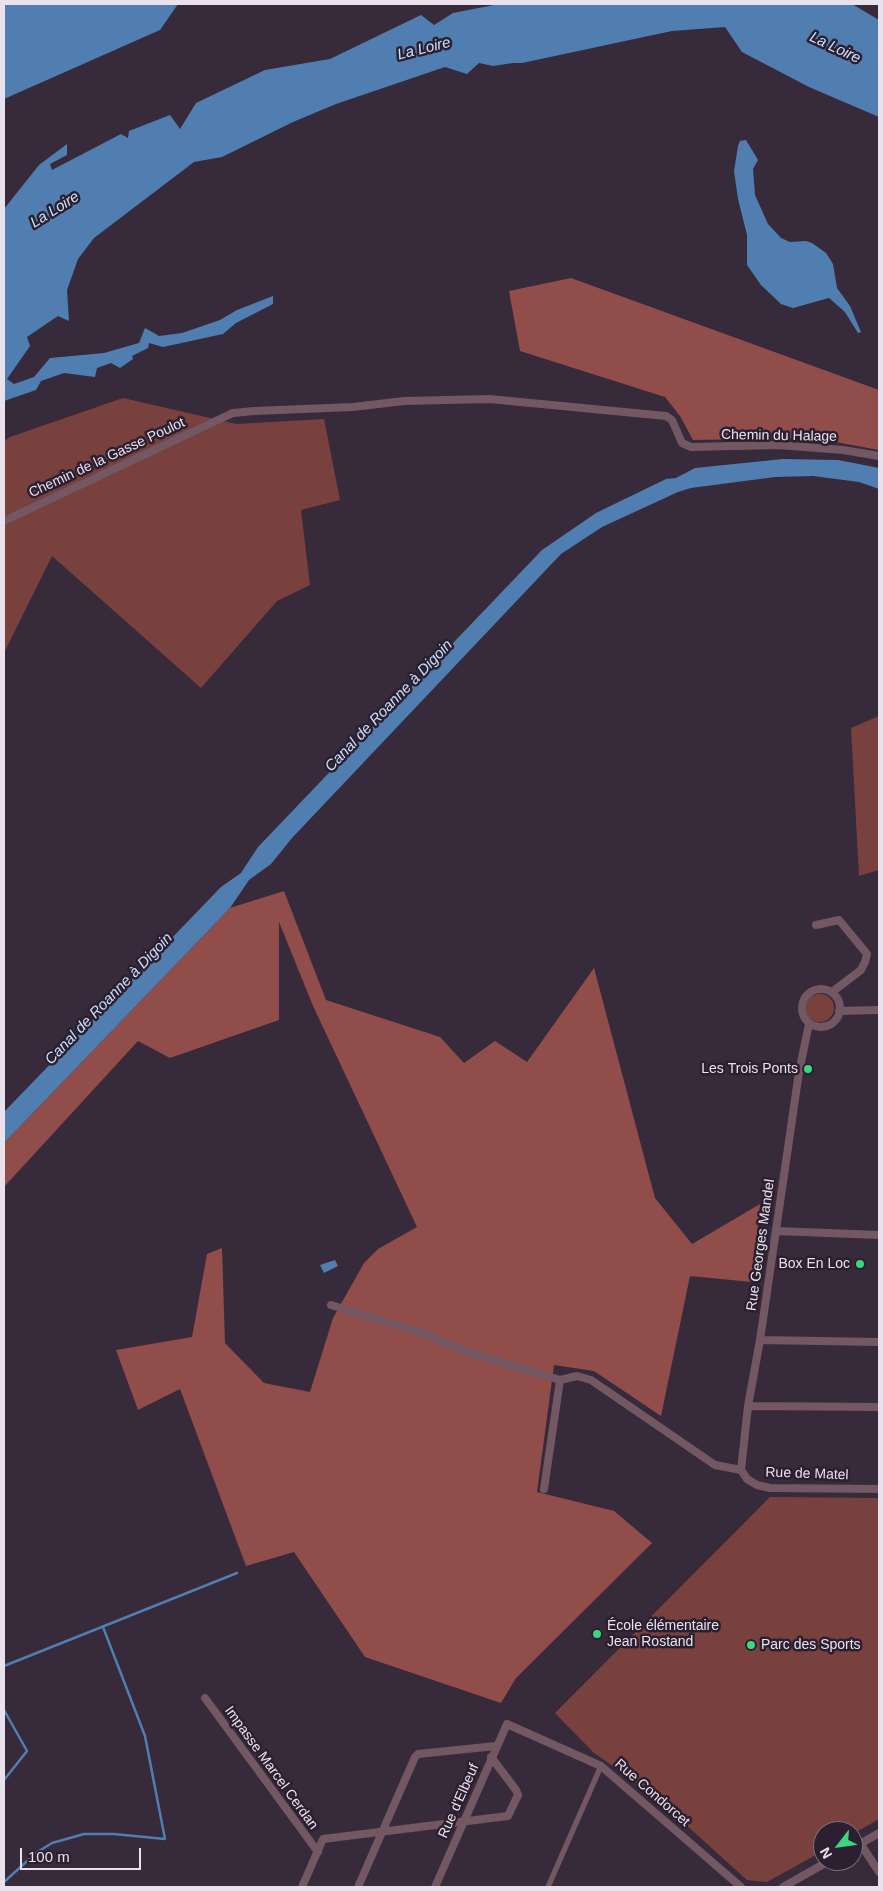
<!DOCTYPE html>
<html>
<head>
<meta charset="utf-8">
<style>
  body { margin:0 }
  #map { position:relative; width:883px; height:1891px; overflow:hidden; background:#372a3b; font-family:Arial,sans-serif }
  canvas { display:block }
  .frame { position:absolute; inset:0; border:5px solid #e9e1ec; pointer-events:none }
  .north { position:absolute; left:813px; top:1821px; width:50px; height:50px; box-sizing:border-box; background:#2c2030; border:1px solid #786d7b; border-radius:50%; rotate:240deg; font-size:14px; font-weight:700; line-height:20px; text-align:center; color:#e9e1ec }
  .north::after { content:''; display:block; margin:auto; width:18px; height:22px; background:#3ad77f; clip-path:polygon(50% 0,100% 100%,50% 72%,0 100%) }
  .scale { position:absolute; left:20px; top:1848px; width:121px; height:22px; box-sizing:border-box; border:2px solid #e9e1ec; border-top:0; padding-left:6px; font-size:15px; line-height:18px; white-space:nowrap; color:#e9e1ec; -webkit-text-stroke:4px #2c2030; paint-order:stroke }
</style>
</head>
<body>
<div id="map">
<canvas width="883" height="1891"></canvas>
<div class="frame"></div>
<div class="north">N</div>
<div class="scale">100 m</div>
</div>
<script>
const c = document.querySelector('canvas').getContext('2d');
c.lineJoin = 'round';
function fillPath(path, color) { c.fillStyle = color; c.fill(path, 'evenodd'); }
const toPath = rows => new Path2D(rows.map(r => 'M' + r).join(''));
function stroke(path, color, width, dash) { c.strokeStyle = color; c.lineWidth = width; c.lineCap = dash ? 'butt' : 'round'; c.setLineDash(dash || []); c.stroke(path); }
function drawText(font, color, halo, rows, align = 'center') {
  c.font = font + ' Arial,sans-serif'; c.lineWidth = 5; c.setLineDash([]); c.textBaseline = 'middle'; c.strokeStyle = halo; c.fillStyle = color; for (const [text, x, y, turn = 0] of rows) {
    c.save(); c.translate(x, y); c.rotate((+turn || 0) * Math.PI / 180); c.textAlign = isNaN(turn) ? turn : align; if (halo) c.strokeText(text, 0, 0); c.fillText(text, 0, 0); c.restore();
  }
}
const green = toPath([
  [123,398,236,424,324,419,340,500,301,510,310,585,277,601,201,688,52,556,4,653,4,441,10,437],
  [879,716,879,870,859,876,851,728],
  '806 1008a14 14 0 1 1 28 0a14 14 0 1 1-28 0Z',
  [770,1497,879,1498,879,1819,853,1834,853,1831,823,1831,823,1851,767,1882,747,1880,653,1795,593,1752,555,1713]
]);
const forest = toPath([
  [571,278,879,390,879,450,814,438,693,440,680,416,665,397,520,351,509,291],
  [284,891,326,1000,440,1037,464,1063,495,1041,527,1062,594,968,655,1198,692,1244,760,1204,752,1282,690,1276,661,1416,594,1371,554,1365,537,1492,614,1511,652,1543,516,1678,501,1703,365,1657,294,1552,246,1566,180,1389,138,1410,116,1350,192,1337,207,1254,222,1248,225,1343,264,1383,310,1392,333,1318,364,1263,378,1249,417,1227,313,1006,279,922,279,1020,170,1058,138,1041,4,1187,4,1143,230,908]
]);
const water = toPath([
  [4,4,178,4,160,30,4,99],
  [499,4,852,4,879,20,879,117,809,87,742,52,725,27,672,31,522,63,513,63,493,66,479,63,467,74,445,67,336,104,293,122,222,157,194,162,94,238,78,259,67,290,69,321,58,316,27,337,30,346,7,379,14,384,34,377,50,358,104,353,139,343,145,328,159,336,182,333,220,320,237,310,273,296,273,304,236,323,223,334,163,347,149,343,148,348,132,356,133,359,120,368,111,363,97,368,95,377,64,373,41,381,36,390,4,401,4,209,39,165,67,144,67,155,50,164,52,170,121,134,128,138,129,131,170,115,180,129,196,103,265,70,330,59,421,15,434,25,453,13],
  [746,140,758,160,753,169,755,195,768,224,781,238,790,242,806,241,812,243,826,253,833,264,837,288,850,306,861,332,858,333,845,312,829,298,793,308,781,304,761,285,747,265,747,235,738,199,734,171,738,146,740,141],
  [783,459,838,460,879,468,879,489,859,482,813,476,775,477,691,488,678,492,602,527,561,554,292,838,271,864,249,880,230,908,4,1143,4,1112,221,887,241,873,258,847,542,550,596,513,666,479,676,478,695,468],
  [335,1260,338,1266,324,1273,320,1265]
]);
const stream = toPath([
  [4,1666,237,1573],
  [4,1710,27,1751,4,1780],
  [4,1882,36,1853,52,1843,84,1834,114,1834,165,1839,145,1736,103,1627]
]);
const pedestrian = toPath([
  [548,1887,601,1766]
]);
const minor = toPath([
  [4,521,222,418,233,413,254,411,353,407,404,401,489,399,666,416,672,420,682,443,691,447,778,445,843,450,879,456],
  [816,925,839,920,867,954,865,962,861,970,832,992],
  '802 1008a19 19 0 1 1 38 0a19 19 0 1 1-38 0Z',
  [839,1011,879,1010],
  [776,1231,879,1235],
  [331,1305,425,1334,467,1352,560,1380,577,1376,591,1380,715,1465,741,1470],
  [760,1340,879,1342],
  [748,1406,879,1407],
  [741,1470,748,1406,760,1340,799,1072,809,1024],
  [741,1470,747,1479,757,1485,770,1488,879,1489],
  [544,1489,560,1380],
  [205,1698,318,1852],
  [860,1843,879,1872],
  [853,1848,879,1833],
  [302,1887,323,1839,508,1816,518,1795,516,1790,491,1757],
  [358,1887,415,1757,418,1754,496,1746],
  [435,1887,507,1724,601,1766,741,1887],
  [783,1887,829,1861]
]);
const markers = [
  [808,1069,5,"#3ad77f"],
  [860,1264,5,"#3ad77f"],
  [597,1634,5,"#3ad77f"],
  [751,1645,5,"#3ad77f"]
];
const streetNames = [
  ["Chemin du Halage",779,436,1],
  ["Chemin de la Gasse Poulot",107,458,-25],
  ["Rue Georges Mandel",761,1245,-82],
  ["Rue de Matel",807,1474,2],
  ["Impasse Marcel Cerdan",271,1768,54],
  ["Rue Condorcet",652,1793,41],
  ["Rue d'Elbeuf",459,1801,-66]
];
const poiNames = [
  ["Les Trois Ponts",798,1069],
  ["Box En Loc",850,1264],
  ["École élémentaire",607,1626,"left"],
  ["Jean Rostand",607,1642,"left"],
  ["Parc des Sports",761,1645,"left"]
];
const waterNames = [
  ["La Loire",835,48,25],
  ["La Loire",424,49,-14],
  ["La Loire",55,210,-32],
  ["Canal de Roanne à Digoin",389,706,-46],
  ["Canal de Roanne à Digoin",109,999,-46]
];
fillPath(green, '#78413e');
fillPath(forest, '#914d4a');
fillPath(water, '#517eb0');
stroke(stream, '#517eb0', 2.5);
stroke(pedestrian, '#735763', 5.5);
stroke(minor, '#735763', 8);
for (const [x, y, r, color] of markers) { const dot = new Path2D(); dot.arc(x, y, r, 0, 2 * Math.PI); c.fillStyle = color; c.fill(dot); stroke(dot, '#2c2030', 2); }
drawText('14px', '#e9e1ec', '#2c2030', streetNames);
drawText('14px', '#e9e1ec', '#2c2030', poiNames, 'right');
drawText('italic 15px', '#c7e1ff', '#2c2030', waterNames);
</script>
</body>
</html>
